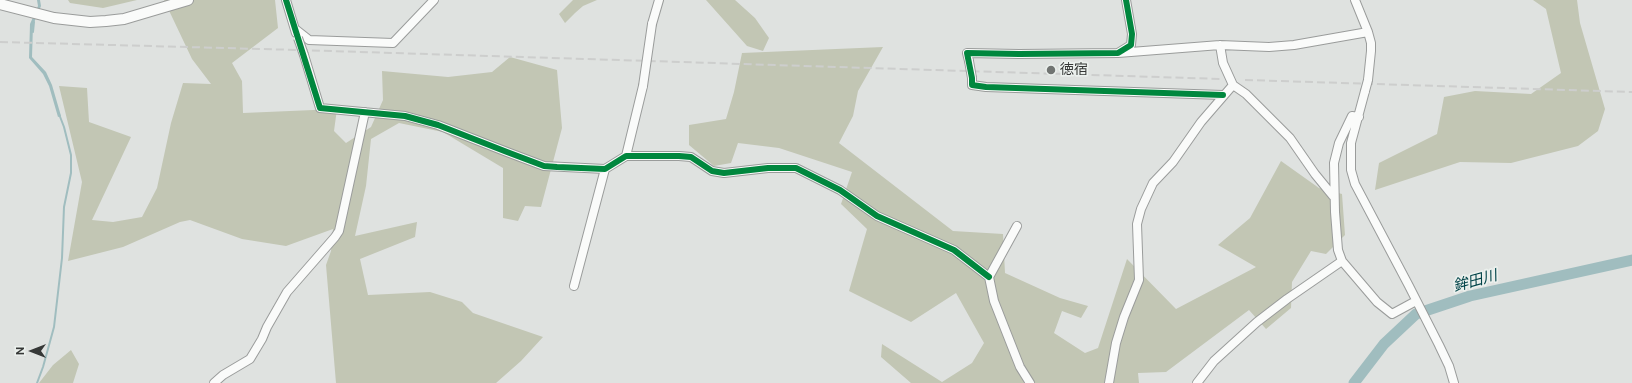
<!DOCTYPE html>
<html>
<head>
<meta charset="utf-8">
<style>
  body { margin:0 }
  #map { position:relative; width:1632px; height:383px; overflow:hidden; background:#dfe2e0; font-family:"Public Sans",sans-serif }
  canvas { display:block }
  .north { position:absolute; left:12px; top:331px; width:40px; height:40px; -webkit-text-stroke:3px #ebf0ed; paint-order:stroke; rotate:270deg; font-size:11px; font-weight:700; line-height:16px; text-align:center; color:#363837 }
  .north::after { content:''; display:block; margin:auto; width:14px; height:18px; background:#363837; clip-path:polygon(50% 0,100% 100%,50% 72%,0 100%) }
</style>
</head>
<body>
<div id="map">
<canvas width="1632" height="383"></canvas>
<div class="north">N</div>
</div>
<script>
const c = document.querySelector('canvas').getContext('2d');
c.lineJoin = 'round';
function fillPath(path, color) { c.fillStyle = color; c.fill(path, 'evenodd'); }
const toPath = rows => new Path2D(rows.map(r => 'M' + r).join(''));
function stroke(path, color, width, dash) { c.strokeStyle = color; c.lineWidth = width; c.lineCap = dash ? 'butt' : 'round'; c.setLineDash(dash || []); c.stroke(path); }
function drawText(font, color, halo, rows, align = 'center') {
  c.font = font + ' "Public Sans","Noto Sans JP",sans-serif'; c.lineWidth = 3.5; c.setLineDash([]); c.textBaseline = 'middle'; c.strokeStyle = halo; c.fillStyle = color; for (const [text, x, y, turn = 0] of rows) {
    c.save(); c.translate(x, y); c.rotate((+turn || 0) * Math.PI / 180); c.textAlign = isNaN(turn) ? turn : align; if (halo) c.strokeText(text, 0, 0); c.fillText(text, 0, 0); c.restore();
  }
}
const forest = toPath([
  [68,0,137,0,103,8,70,3],
  [164,0,275,0,278,28,232,63,242,81,243,113,337,109,334,131,346,143,371,127,383,100,382,71,448,77,492,72,510,57,557,70,562,128,541,207,525,206,518,221,503,218,503,168,443,132,399,123,371,139,366,186,355,236,417,222,415,237,360,259,368,295,430,292,462,302,473,313,543,337,521,361,496,383,336,383,326,265,331,251,333,229,286,246,242,239,190,220,180,222,123,247,68,261,82,182,59,86,87,88,89,122,131,137,92,220,113,222,142,217,157,188,171,123,183,83,211,84,192,59],
  [573,0,597,0,583,6,575,13,565,23,559,14],
  [706,0,735,0,755,18,769,38,763,51,747,46],
  [1533,0,1577,0,1580,23,1605,109,1598,131,1578,146,1511,163,1460,162,1375,190,1379,163,1437,134,1444,97,1475,91,1531,94,1561,73,1546,9],
  [883,47,858,91,853,116,839,143,953,231,1003,234,1005,273,1060,298,1088,306,1081,318,1062,311,1054,333,1085,353,1098,348,1127,259,1176,309,1256,267,1218,245,1250,218,1281,161,1319,188,1342,194,1345,235,1326,254,1311,251,1292,282,1291,308,1266,329,1249,310,1166,372,1138,373,1139,383,911,383,881,357,882,344,942,382,972,363,984,343,956,293,911,322,849,291,867,229,841,204,852,172,779,148,738,143,731,163,714,166,689,145,689,125,726,119,734,92,742,53],
  [71,350,79,364,73,383,39,383,53,365]
]);
const water = toPath([
  [37,0,40,0,41,6,33,25,32,57,46,72,52,85,61,116,58,117,49,86,43,74,29,58,30,24,38,6]
]);
const stream = toPath([
  [33,32,34,22],
  [37,383,43,367,54,327,62,258,64,207,71,173,71,155,64,127,59,114]
]);
const river = toPath([
  [1354,383,1384,344,1416,314,1470,296,1632,260]
]);
const minor = toPath([
  [286,0,296,33],
  [1355,0,1368,32,1371,43,1371,51,1368,80],
  [652,24,659,0],
  [295,29,309,40,393,43,434,0],
  [1220,45,1223,63,1233,85,1246,94,1290,138,1315,174,1333,196],
  [1118,53,1220,45,1269,47,1294,45,1368,32],
  [304,55,320,108,405,116,438,125,507,152,544,166,605,169,626,156,679,156,691,157,712,171,724,173,768,168,796,168,840,190,877,216,954,250,989,277],
  [969,61,967,53,1019,54,1118,53,1131,45,1132,34,1126,0],
  [972,78,972,85,986,87,1223,95],
  [1365,91,1351,143,1351,170,1355,184,1409,286,1439,345,1449,366,1454,383],
  [1359,117,1352,116,1339,143,1334,163,1335,212,1338,250,1342,261,1377,302,1392,314,1416,301],
  [626,156,643,86],
  [1017,226,989,277,994,301,1005,329,1020,367,1030,383],
  [574,286,605,169],
  [214,383,223,375,250,359,262,339,267,327,287,292,335,237,339,231,365,112],
  [1109,383,1116,343,1124,317,1139,280,1137,224,1141,209,1153,183,1173,162,1201,122,1233,85],
  [1197,383,1214,361,1257,322,1287,299,1342,261]
]);
const major = toPath([
  [0,4,54,18,90,22,106,21,124,19,188,0]
]);
const rail = toPath([
  [0,42,298,50,1221,79],
  [1245,80,1632,92]
]);
const minorBridge = toPath([
  [298,38,304,55],
  [969,61,972,78],
  [643,86,652,24],
  [1365,91,1368,80]
]);
const cycleway = toPath([
  [286,0,320,108,405,116,438,125,507,152,544,166,557,167,605,169,626,156,679,156,691,157,712,171,724,173,768,168,796,168,840,190,877,216,954,250,989,277],
  [1126,0,1132,34,1131,45,1118,53,1019,54,967,53,972,78,972,85,986,87,1223,95]
]);
const markers = [
  [1051,70,5,"#717472"]
];
const poiNames = [
  ["徳宿",1060,70]
];
const waterNames = [
  ["鉾田川",1475,281,-15]
];
fillPath(forest, '#c2c6b4');
fillPath(water, '#a0bdbf');
stroke(stream, '#a0bdbf', 2);
stroke(river, '#a0bdbf', 11);
stroke(minor, '#9a9c9b', 10);
stroke(major, '#9a9c9b', 12);
stroke(minor, '#fafbfa', 8);
stroke(major, '#fafbfa', 10);
stroke(rail, '#cdcecd', 2, [8, 4]);
stroke(minorBridge, '#9a9c9b', 10, []);
stroke(minorBridge, '#fafbfa', 8);
stroke(cycleway, '#00873e', 6);
for (const [x, y, r, color] of markers) { const dot = new Path2D(); dot.arc(x, y, r, 0, 2 * Math.PI); c.fillStyle = color; c.fill(dot); stroke(dot, '#ebf0ed', 1.5); }
drawText('14px', '#363837', '#ebf0ed', poiNames, 'left');
drawText('italic 15px', '#014348', '#ebf0ed', waterNames);
</script>
</body>
</html>
